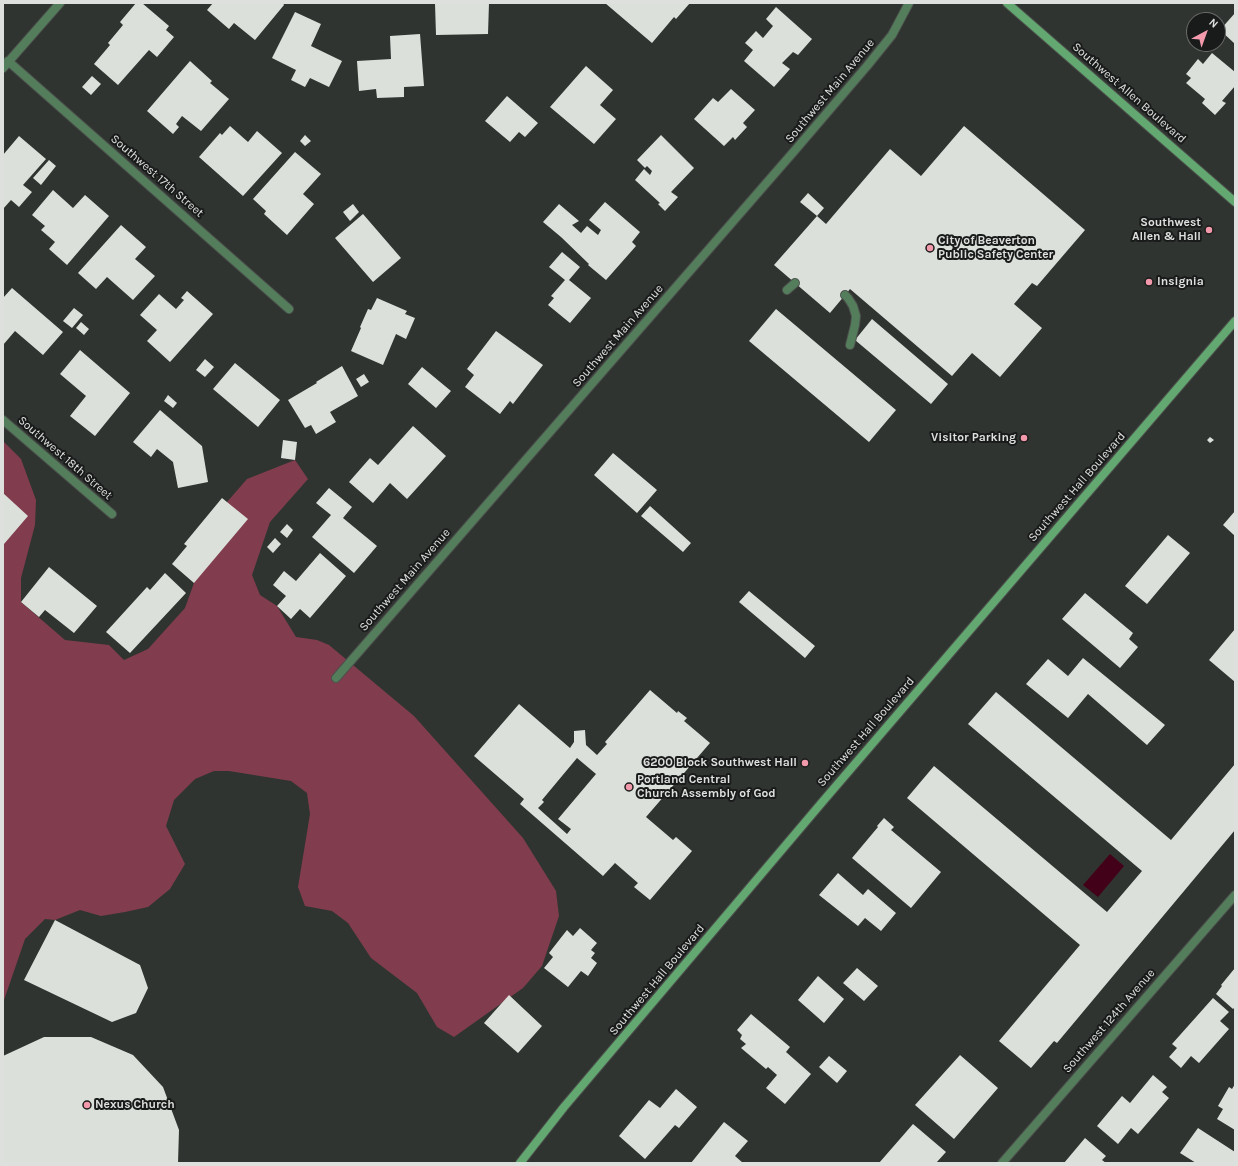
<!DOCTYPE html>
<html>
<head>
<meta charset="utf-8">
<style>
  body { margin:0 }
  #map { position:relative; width:1238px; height:1166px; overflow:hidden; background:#303431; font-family:Karla,sans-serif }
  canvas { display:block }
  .frame { position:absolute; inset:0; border:4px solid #dee0de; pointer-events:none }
  .north { position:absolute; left:1186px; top:12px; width:40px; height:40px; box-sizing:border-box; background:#191b1a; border:1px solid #686a68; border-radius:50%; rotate:41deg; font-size:11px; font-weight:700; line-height:16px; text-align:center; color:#dee0de }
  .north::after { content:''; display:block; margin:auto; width:14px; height:18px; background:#f29aac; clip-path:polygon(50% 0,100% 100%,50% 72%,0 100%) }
</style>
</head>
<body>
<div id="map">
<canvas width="1238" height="1166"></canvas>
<div class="frame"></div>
<div class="north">N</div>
</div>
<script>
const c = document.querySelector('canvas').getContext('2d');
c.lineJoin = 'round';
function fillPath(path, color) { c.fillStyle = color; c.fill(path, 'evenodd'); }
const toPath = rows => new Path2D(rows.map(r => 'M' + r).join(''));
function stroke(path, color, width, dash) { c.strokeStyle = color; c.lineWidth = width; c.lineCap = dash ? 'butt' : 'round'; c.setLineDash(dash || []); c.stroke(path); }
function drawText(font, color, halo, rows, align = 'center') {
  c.font = font + ' Karla,sans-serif'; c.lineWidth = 4; c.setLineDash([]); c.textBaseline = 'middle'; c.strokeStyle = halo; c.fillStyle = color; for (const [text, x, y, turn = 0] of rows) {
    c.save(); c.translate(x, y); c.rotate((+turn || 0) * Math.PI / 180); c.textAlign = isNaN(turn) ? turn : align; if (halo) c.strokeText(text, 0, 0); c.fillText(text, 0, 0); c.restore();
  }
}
const green = toPath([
  [3,441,21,459,36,500,35,525,21,578,21,602,65,640,109,645,124,660,148,649,185,608,194,583,210,524,227,502,247,479,295,460,308,479,270,522,252,575,260,595,277,606,296,637,317,640,329,645,414,716,523,838,556,891,559,916,542,966,523,988,454,1037,437,1027,417,993,371,958,348,923,332,911,305,906,298,887,310,814,307,793,291,781,229,771,214,771,195,779,174,800,166,826,185,864,170,889,148,907,125,912,101,916,80,910,55,920,45,919,25,939,3,1003]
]);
const water = toPath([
  [1110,854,1124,866,1098,897,1083,885]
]);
const building = toPath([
  [136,3,142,3,169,26,166,30,174,37,157,57,149,50,118,85,94,64,110,45,108,43,123,25,120,22],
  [213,3,283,3,284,5,255,40,234,23,229,29,207,10],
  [458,3,489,3,488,34,436,35,435,4],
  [605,3,690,3,676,19,674,17,652,43],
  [776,7,812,39,798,55,793,52,782,63,790,69,774,87,744,61,753,50,745,43,756,31,763,38,773,26,766,19],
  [295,12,321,24,311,46,342,61,329,87,310,78,305,87,291,80,296,70,272,58],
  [1235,13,1235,44,1220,30],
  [420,34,424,86,404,87,404,97,377,98,376,89,359,91,357,61,391,59,390,36],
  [1212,53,1235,72,1235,86,1222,101,1226,103,1215,115,1202,103,1205,99,1186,83,1191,78,1186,74,1198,59,1203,64],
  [190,61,212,81,210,83,229,99,201,131,182,116,176,124,179,127,173,134,147,111],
  [586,66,613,90,600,105,616,119,594,144,550,107],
  [92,76,101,84,91,95,82,87],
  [731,89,755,110,743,123,747,127,735,140,733,137,724,146,694,119,713,98,718,102],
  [507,96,538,123,525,137,519,132,510,142,485,121],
  [230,126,248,142,257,131,282,153,243,196,199,157,220,133,222,135],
  [964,126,1085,230,1037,286,1032,283,1014,304,1042,328,1000,377,972,353,952,376,850,289,830,313,774,265,817,216,826,224,890,149,921,176],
  [305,135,311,141,305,146,300,141],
  [661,135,694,168,671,192,678,197,665,211,658,204,660,203,635,180,644,169,650,175,652,171,647,166,645,168,637,160],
  [19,136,46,159,23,185,32,192,19,207,11,200,3,209,3,155],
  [295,152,321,174,303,194,314,204,287,235,264,214,266,211,253,199],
  [49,160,56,166,41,185,33,178],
  [53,190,73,208,85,195,109,216,67,265,49,249,55,242,41,230,45,226,32,215],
  [808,193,824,208,817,216,800,202],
  [605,202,640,232,632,242,636,246,606,280,588,265,589,264,561,237,543,222,559,204,579,221,572,225,581,233,587,226,598,235,601,230,589,220],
  [353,204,359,212,350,221,343,212],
  [363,214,401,258,373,282,335,238],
  [121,225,146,247,135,259,155,276,133,300,107,277,96,289,78,273],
  [562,252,580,267,569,280,591,298,570,323,548,305,554,298,551,296,565,280,549,267],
  [12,288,63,332,43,355,15,331,3,345,3,298],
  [187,291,213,314,170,362,147,341,157,330,140,315,159,294,176,309,184,300,181,298],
  [377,298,407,311,405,314,415,318,406,339,396,334,383,365,351,351,361,328,360,327,368,309,371,310],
  [74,308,83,315,72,328,63,321],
  [776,309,896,410,869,442,749,341],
  [872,319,948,384,931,404,855,340],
  [81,322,89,329,84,335,76,328],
  [496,331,543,365,513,404,510,401,500,414,465,387,474,375,467,369],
  [80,350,130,393,95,436,70,416,86,396,60,374],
  [205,359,214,367,205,377,196,370],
  [235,363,280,400,258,427,213,389],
  [342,366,358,396,330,412,336,422,316,434,311,425,305,428,288,400,317,383,316,382],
  [422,367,451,391,436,408,408,384],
  [364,374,369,382,361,387,356,379],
  [168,395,177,403,173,408,164,401],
  [160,410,202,446,208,482,178,488,173,462,157,449,151,457,133,442],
  [413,426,446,456,407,499,390,483,373,503,349,482,370,458,378,465],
  [1210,437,1214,440,1210,443,1207,440],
  [283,440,297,442,295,460,281,458],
  [613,453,657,490,637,513,594,475],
  [329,488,352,507,343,518,377,546,354,573,312,537,331,515,316,503],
  [3,493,28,516,4,544,3,543],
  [222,498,248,519,194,583,172,564,187,546,184,544],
  [650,506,691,543,683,552,641,516],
  [1235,511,1235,536,1223,525],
  [287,524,293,530,287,538,280,532],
  [1168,535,1190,553,1147,604,1125,586],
  [275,538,281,544,273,553,267,547],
  [320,553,346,576,310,618,300,609,291,619,277,606,286,596,273,585,284,571,296,581],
  [49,567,97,606,74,633,45,610,39,617,21,602],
  [165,573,186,593,130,653,106,632,147,587,150,590],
  [749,591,815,646,805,658,739,602],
  [1085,593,1133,633,1129,639,1138,647,1120,668,1062,619],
  [1235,629,1235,682,1209,660],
  [1083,658,1165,725,1147,745,1088,694,1068,718,1026,684,1048,659,1068,676],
  [650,690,677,713,678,711,687,718,684,721,710,743,646,817,673,840,676,837,692,851,650,900,634,887,638,883,615,863,603,876,520,804,524,799,474,756,519,704,570,748,574,742,574,731,585,730,586,745,597,755,607,744,605,742],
  [577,758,596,774,558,819,571,829,567,834,538,808,544,802,542,800],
  [996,692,1171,840,1235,764,1235,830,1057,1043,1054,1041,1031,1068,999,1041,1080,945,907,798,934,766,1107,912,1142,871,968,724],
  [884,818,894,827,891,830,941,872,911,908,852,858,878,827,877,826],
  [838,873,863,895,868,889,896,913,881,931,865,918,858,926,819,895],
  [55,920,140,965,148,988,136,1013,112,1022,24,980],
  [580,928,597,943,591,950,595,953,591,958,597,963,588,976,581,971,568,987,544,968,553,957,549,953,567,930,573,936],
  [857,968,878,986,864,1001,843,983],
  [1235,968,1235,1007,1233,1009,1216,994,1222,986,1221,985],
  [818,976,844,999,824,1023,798,1000],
  [509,995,542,1026,518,1053,484,1023],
  [1213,998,1229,1012,1220,1021,1229,1029,1199,1063,1191,1056,1181,1068,1169,1057,1177,1048,1172,1044],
  [751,1014,790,1047,786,1052,811,1074,785,1104,766,1088,777,1075,768,1067,766,1069,741,1048,746,1044,740,1039,742,1035,737,1030],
  [44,1037,91,1037,133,1055,163,1087,179,1130,178,1163,3,1163,3,1056],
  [960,1055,998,1088,954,1139,915,1105],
  [829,1056,847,1071,837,1083,819,1067],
  [1153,1075,1167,1087,1162,1092,1169,1098,1138,1134,1131,1128,1118,1144,1097,1126,1122,1096,1130,1103],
  [1235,1084,1235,1130,1217,1119,1223,1109,1218,1106,1229,1087,1232,1089],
  [676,1089,697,1107,679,1128,675,1125,645,1159,619,1136,649,1100,660,1108],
  [724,1122,748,1141,735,1156,743,1163,691,1163],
  [913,1124,946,1152,936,1163,879,1163],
  [1198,1128,1235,1152,1235,1163,1196,1163,1180,1153],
  [1085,1138,1106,1156,1102,1160,1106,1163,1064,1163]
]);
const lane = toPath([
  [787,290,795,283],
  [845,295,848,298,853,306,856,316,855,325,850,345]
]);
const street = toPath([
  [8,61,289,309],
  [3,68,60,3],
  [3,420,112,514],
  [336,678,796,149,867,66,892,35,909,3],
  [1002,1163,1235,895]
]);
const secondary = toPath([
  [1007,3,1235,202],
  [520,1163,564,1107,824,800,1235,321]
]);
const markers = [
  [1209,230,4,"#f29aac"],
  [930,248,4,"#f29aac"],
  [1149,282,4,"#f29aac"],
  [1024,438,4,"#f29aac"],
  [805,763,4,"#f29aac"],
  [629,787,4,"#f29aac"],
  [87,1105,4,"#f29aac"]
];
const streetNames = [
  ["Southwest Main Avenue",830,91,-50],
  ["Southwest Allen Boulevard",1129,93,41],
  ["Southwest 17th Street",157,176,41],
  ["Southwest Main Avenue",618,336,-49],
  ["Southwest 18th Street",65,458,41],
  ["Southwest Hall Boulevard",1077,487,-49],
  ["Southwest Main Avenue",405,580,-49],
  ["Southwest Hall Boulevard",866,732,-49],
  ["Southwest Hall Boulevard",657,980,-50],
  ["Southwest 124th Avenue",1109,1021,-49]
];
const poiNames = [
  ["Southwest",1201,223,"right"],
  ["Allen & Hall",1201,237,"right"],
  ["City of Beaverton",938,241],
  ["Public Safety Center",938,255],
  ["Insignia",1157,282],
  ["Visitor Parking",1016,438,"right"],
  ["6200 Block Southwest Hall",797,763,"right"],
  ["Portland Central",637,780],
  ["Church Assembly of God",637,794],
  ["Nexus Church",95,1105]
];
fillPath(green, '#813d4e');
fillPath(water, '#430019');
fillPath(building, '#dbe0db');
stroke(lane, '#4c504d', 10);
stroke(street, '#4c504d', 10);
stroke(secondary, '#4c504d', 10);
stroke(lane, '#547e5b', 8);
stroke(street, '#547e5b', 8);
stroke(secondary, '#63a870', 8);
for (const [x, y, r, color] of markers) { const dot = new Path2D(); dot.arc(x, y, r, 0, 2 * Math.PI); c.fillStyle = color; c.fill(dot); stroke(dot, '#191b1a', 1.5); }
drawText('12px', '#dee0de', '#191b1a', streetNames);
drawText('bold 12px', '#dee0de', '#191b1a', poiNames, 'left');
</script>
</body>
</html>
